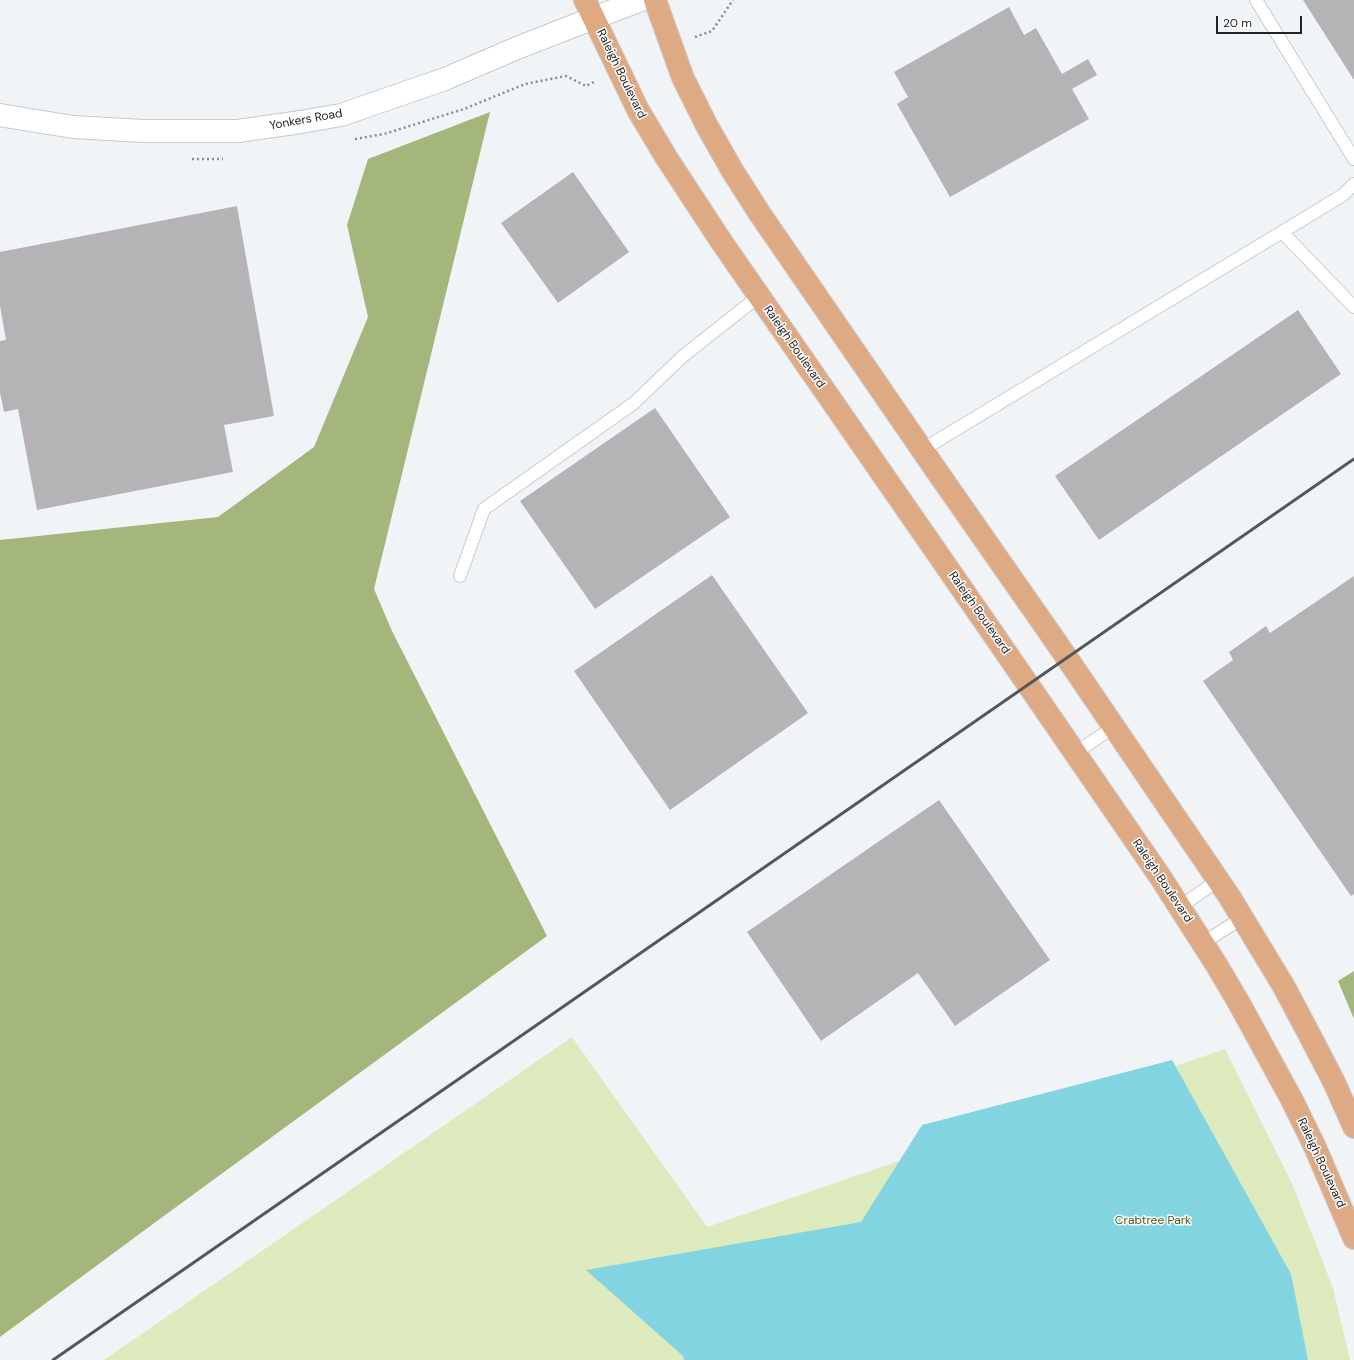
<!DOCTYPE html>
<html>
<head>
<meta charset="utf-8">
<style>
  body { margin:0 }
  #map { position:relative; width:1354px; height:1360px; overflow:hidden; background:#f1f4f7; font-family:"DM Sans",sans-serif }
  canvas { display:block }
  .scale { position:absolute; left:1216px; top:16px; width:86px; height:18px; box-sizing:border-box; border:2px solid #212223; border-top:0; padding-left:5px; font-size:12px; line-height:14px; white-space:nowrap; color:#212223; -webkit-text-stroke:3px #fff; paint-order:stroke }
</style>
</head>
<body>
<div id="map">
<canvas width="1354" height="1360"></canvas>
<div class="scale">20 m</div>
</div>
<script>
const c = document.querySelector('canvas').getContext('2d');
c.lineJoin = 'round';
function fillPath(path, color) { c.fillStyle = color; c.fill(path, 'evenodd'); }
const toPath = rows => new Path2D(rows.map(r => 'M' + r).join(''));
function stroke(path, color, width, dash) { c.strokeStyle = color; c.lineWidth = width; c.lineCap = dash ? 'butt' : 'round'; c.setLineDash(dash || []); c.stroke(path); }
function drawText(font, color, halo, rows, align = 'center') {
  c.font = font + ' "DM Sans",sans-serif'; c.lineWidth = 3; c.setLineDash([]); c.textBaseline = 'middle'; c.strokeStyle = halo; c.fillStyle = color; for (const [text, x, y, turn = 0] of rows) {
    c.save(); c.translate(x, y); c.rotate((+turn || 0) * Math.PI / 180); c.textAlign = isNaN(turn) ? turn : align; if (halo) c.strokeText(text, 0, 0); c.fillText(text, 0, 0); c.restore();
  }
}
const green = toPath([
  [572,1037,707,1227,1225,1049,1294,1188,1333,1288,1350,1360,104,1360]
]);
const forest = toPath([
  [490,112,374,589,392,631,547,936,157,1221,0,1337,0,540,218,517,314,447,368,317,347,225,368,159],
  [1354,971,1354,1019,1338,981]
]);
const water = toPath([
  [1172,1060,1291,1274,1308,1360,684,1360,683,1356,586,1270,861,1222,922,1125]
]);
const building = toPath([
  [1303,0,1354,0,1354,80],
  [1009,7,1024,35,1036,28,1062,74,1088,59,1097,75,1072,89,1089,119,950,197,897,104,908,97,894,72],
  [573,172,629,252,558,303,501,223],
  [237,206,274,416,224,425,233,472,37,510,18,409,4,412,0,393,0,341,6,340,0,306,0,252],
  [1298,310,1341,374,1099,540,1055,476],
  [655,408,730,517,595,609,520,501],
  [712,575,808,713,670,810,574,671],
  [1354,576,1354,894,1351,896,1203,681,1233,660,1229,652,1266,626,1270,633],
  [939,800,1050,960,955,1026,918,973,821,1041,747,932]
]);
const path = toPath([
  [695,37,712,31,733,0],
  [355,139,384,134,464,109,525,84,566,76,586,86,596,81],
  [192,159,223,159]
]);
const service = toPath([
  [1256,0,1354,159],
  [1282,232,1354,307],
  [922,450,1343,195,1354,184],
  [460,576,484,509,634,403,682,357,759,296],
  [1075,753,1114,727],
  [1180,907,1218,880],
  [1203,943,1242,918]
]);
const tertiary = toPath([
  [0,115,73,127,144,131,238,131,301,122,341,115,445,79,517,48,594,18]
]);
const secondary = toPath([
  [594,18,641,0]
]);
const primary = toPath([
  [585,0,638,110,666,157,721,241,987,625,1161,878,1216,964,1239,1003,1292,1100,1315,1147,1354,1238],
  [655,0,683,78,707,126,732,170,760,214,936,470,1054,639,1229,896,1283,985,1308,1032,1334,1082,1354,1127]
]);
const rail = toPath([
  [53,1360,1354,459]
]);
const streetNames = [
  ["Raleigh Boulevard",621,74,64],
  ["Yonkers Road",306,120,-10],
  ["Raleigh Boulevard",794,347,55],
  ["Raleigh Boulevard",979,613,55],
  ["Raleigh Boulevard",1162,881,56],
  ["Raleigh Boulevard",1321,1163,65]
];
const parkNames = [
  ["Crabtree Park",1153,1221]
];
fillPath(green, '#dceabd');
fillPath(forest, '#a5b67c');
fillPath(water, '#83d4e1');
fillPath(building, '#b5b3b6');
stroke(service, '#c7c9cc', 14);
stroke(tertiary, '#c7c9cc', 24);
stroke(secondary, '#c7c9cc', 24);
stroke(primary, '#cececf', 24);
stroke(path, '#888a8c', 2.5, [2, 3]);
stroke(service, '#fff', 12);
stroke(tertiary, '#fff', 22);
stroke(secondary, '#fff', 22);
stroke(primary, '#deaa84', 22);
stroke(rail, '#555658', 3);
drawText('12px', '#212223', '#fff', streetNames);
drawText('12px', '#4a591a', '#fff', parkNames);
</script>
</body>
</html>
